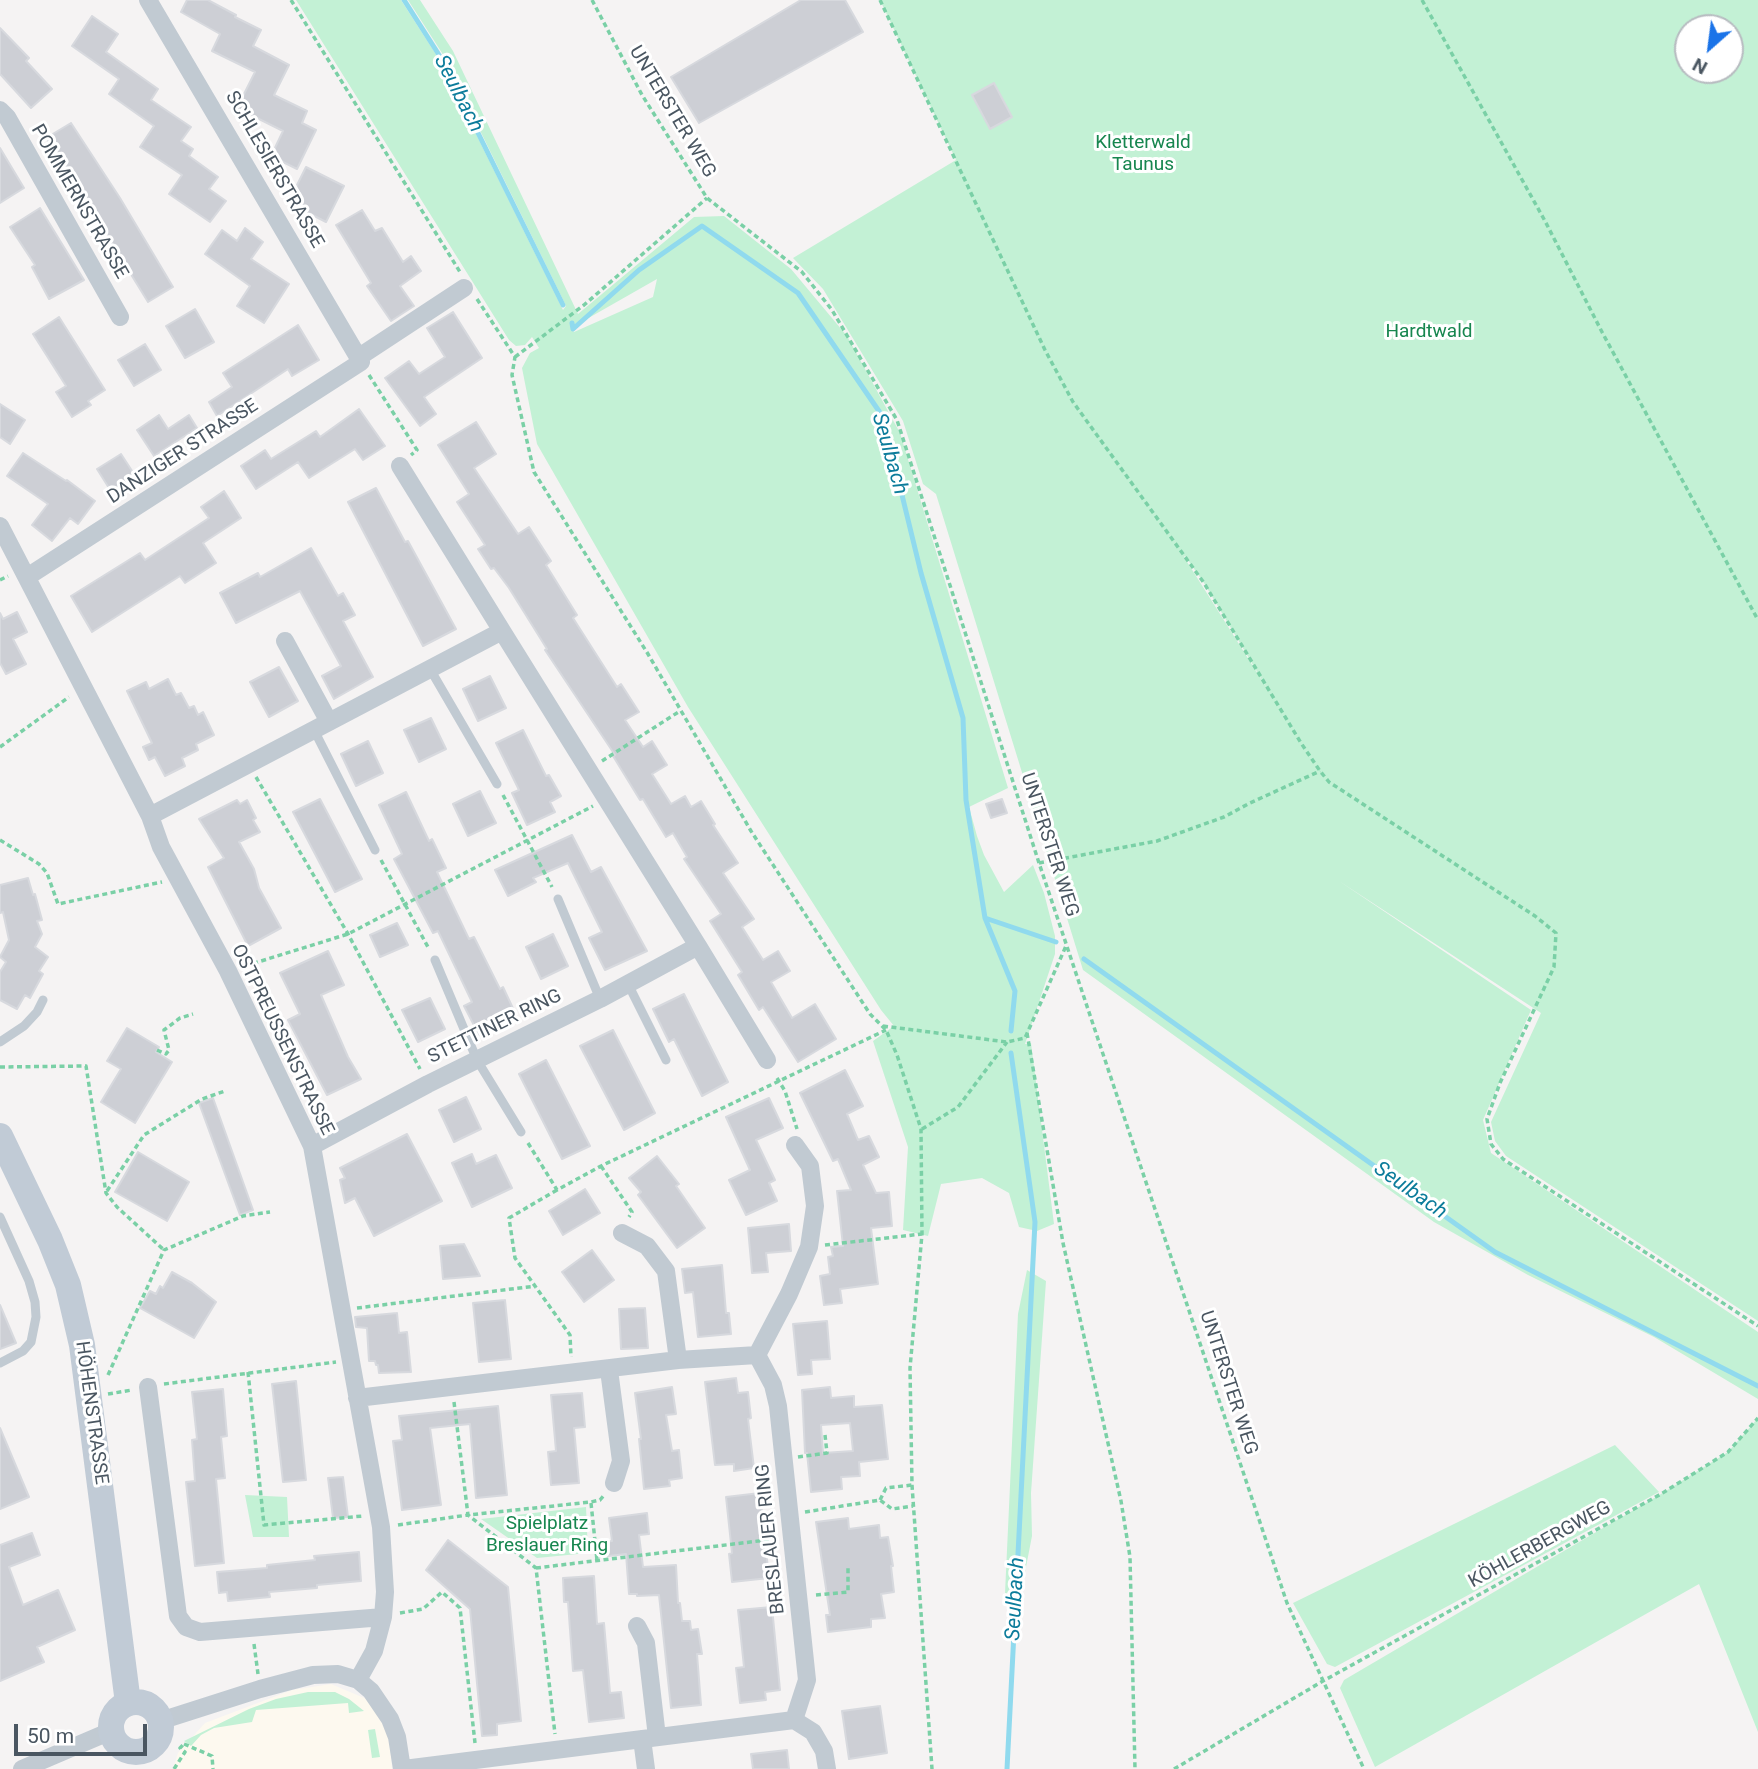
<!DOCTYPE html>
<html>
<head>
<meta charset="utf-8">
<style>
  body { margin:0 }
  #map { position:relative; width:1758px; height:1769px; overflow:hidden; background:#f5f3f3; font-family:Roboto,sans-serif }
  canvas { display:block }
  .north { position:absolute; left:1674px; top:14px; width:70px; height:70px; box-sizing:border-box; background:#fff; border:2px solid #b7bbc0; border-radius:50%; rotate:208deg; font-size:19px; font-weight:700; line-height:28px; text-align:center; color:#4a5661 }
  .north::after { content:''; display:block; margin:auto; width:24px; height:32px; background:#1a73e8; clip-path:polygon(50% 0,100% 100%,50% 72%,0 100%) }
  .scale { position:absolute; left:14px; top:1724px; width:133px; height:32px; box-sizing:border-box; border:4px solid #4a5661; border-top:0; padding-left:9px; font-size:21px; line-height:24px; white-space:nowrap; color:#4a5661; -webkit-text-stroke:5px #fff; paint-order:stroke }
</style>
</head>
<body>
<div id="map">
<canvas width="1758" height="1769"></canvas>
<div class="north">N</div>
<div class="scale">50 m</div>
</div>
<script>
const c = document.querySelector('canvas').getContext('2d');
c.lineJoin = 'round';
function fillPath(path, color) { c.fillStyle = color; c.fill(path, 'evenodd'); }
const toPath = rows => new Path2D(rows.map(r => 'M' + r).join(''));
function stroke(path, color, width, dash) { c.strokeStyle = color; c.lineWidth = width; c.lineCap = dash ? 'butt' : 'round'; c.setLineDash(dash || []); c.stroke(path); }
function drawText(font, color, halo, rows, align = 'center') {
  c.font = font + ' Roboto,sans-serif'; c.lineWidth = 6; c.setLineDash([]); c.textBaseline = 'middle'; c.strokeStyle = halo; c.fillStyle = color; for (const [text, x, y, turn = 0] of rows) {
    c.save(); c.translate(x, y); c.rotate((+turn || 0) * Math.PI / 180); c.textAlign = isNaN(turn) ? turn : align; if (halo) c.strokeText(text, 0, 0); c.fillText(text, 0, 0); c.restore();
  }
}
const commercial = toPath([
  [331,1684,369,1700,388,1728,392,1769,173,1769,178,1753,205,1723,292,1690]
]);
const green = toPath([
  [296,0,401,0,439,59,563,310,566,306,442,53,408,0,420,0,453,51,578,314,694,217,724,216,791,269,847,336,900,433,1008,788,969,807,977,836,984,855,1004,892,1033,865,1044,893,1055,936,1055,954,1025,1044,1031,1043,1054,1224,1037,1231,1019,1227,1009,1193,982,1178,941,1184,928,1236,903,1230,908,1147,873,1041,894,1026,881,1010,688,707,537,444,522,368,530,353,539,348,532,337,525,345,516,346,509,340],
  [657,279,653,297,574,332,571,328],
  [880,0,1758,0,1758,1321,1506,1156,1495,1141,1491,1122,1541,1013,1339,881,1531,1010,1483,1120,1491,1153,1758,1332,1758,1399,1654,1337,1528,1275,1434,1222,1083,970,936,494,923,484,903,421,823,289,793,258,956,160],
  [1688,28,1730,28,1730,70,1688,70],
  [1185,556,1204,583,1268,690,1184,557],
  [1027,1270,1046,1281,1031,1493,1032,1536,1019,1603,1005,1593,1018,1314],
  [1758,1418,1758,1732,1699,1584,1375,1767,1340,1688,1344,1680,1661,1494,1728,1452],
  [1615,1445,1659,1492,1335,1667,1327,1664,1293,1603],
  [245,1495,287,1497,289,1537,253,1537],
  [586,1507,588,1553,537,1558,481,1519],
  [308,1692,335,1692,349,1699,364,1711,349,1713,348,1703,256,1710,252,1722,214,1728,201,1735,191,1746,184,1741,249,1709,276,1699],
  [375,1729,380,1757,372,1758,368,1730]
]);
const stream = toPath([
  [404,0,441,58,563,305],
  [572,323,573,329,639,270,702,226,798,293,883,417,921,573,963,718,966,800,985,918,1015,991,1011,1031],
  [985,918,1056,942],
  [1084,959,1495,1252,1758,1386],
  [1007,1769,1035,1222,1011,1053]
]);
const building = toPath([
  [187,0,208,0,236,15,235,17,261,30,253,46,289,65,274,95,307,111,302,123,316,130,297,169,271,156,283,131,237,108,255,72,212,51,220,34,181,12,187,0],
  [801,0,845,0,863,32,699,123,671,77,801,0],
  [92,16,118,34,106,52,158,89,151,100,191,127,181,141,193,149,189,156,218,177,209,189,226,201,210,222,169,194,182,175,140,147,154,126,109,94,119,79,72,46,92,16],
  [0,28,29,58,26,61,52,89,31,108,0,74,0,28],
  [994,83,1012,117,990,129,972,95,994,83],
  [71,123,120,198,173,287,148,302,76,185,78,183,46,138,71,123],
  [0,148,24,188,0,203,0,148],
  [306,167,344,186,326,222,295,206,301,195,294,191,306,167],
  [40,208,84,280,49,299,32,267,35,265,10,227,40,208],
  [362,210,375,231,382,228,403,262,411,256,421,271,400,286,414,306,391,321,367,286,371,283,336,225,362,210],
  [245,228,263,242,251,259,289,284,264,323,237,306,250,286,205,254,222,230,237,241,245,228],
  [195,309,214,342,185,358,166,326,195,309],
  [453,312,482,358,424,397,436,414,420,426,385,378,409,361,419,374,445,357,427,328,453,312],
  [59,317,105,390,88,401,91,405,72,417,56,392,66,386,33,334,59,317],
  [298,325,319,360,292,376,288,369,217,416,209,402,232,387,223,373,298,325],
  [145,344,161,370,134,386,118,360,145,344],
  [0,404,25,420,10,444,0,437,0,404],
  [359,409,385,446,363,460,355,449,309,478,298,462,256,489,241,466,265,450,271,459,316,431,320,437,359,409],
  [159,415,168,429,189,415,197,428,154,456,137,430,159,415],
  [476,422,496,454,474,468,518,534,529,527,551,561,546,565,577,615,573,618,617,687,621,684,639,712,625,720,643,747,652,741,667,765,652,774,671,804,685,796,691,807,701,801,715,824,713,825,738,863,723,873,754,919,742,927,763,960,778,951,790,971,771,982,792,1018,815,1004,836,1039,798,1062,763,1007,759,1010,738,975,742,972,710,921,721,914,684,859,687,857,673,833,666,837,643,799,640,800,613,756,615,755,545,650,547,649,509,588,494,568,491,569,478,549,485,545,457,502,469,494,438,445,476,422],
  [23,453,66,481,67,480,95,501,78,524,70,518,52,541,32,525,48,504,7,476,23,453],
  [121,454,138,480,114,496,97,469,121,454],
  [376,488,405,542,408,541,456,629,423,646,348,502,376,488],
  [224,491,241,518,203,543,216,563,185,583,180,576,92,632,71,596,140,553,145,560,209,518,201,507,224,491],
  [311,548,338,596,343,593,355,615,343,621,373,677,334,699,322,676,341,666,300,591,236,623,220,593,258,573,260,577,311,548],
  [17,612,27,632,13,639,26,664,6,674,0,663,0,613,3,619,17,612],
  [279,667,298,701,269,717,250,682,279,667],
  [490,676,506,708,478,721,463,689,490,676],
  [168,679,176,695,181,693,189,708,194,706,198,715,203,712,214,735,196,744,198,750,182,758,185,766,165,776,155,757,149,760,143,747,152,743,127,691,146,682,149,689,168,679],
  [431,718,446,749,419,762,404,730,431,718],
  [523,730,546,776,549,775,561,796,550,802,555,812,527,825,512,793,519,790,496,743,523,730],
  [368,741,383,773,356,786,341,754,368,741],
  [480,791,496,823,468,836,453,804,480,791],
  [406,792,429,841,432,839,446,868,437,872,469,939,474,937,500,989,503,987,517,1017,479,1035,464,1006,472,1002,438,931,433,933,394,859,402,854,379,805,406,792],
  [320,799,362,879,335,892,293,812,320,799],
  [1002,799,1007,813,991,818,986,804,1002,799],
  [237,800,240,804,247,800,256,818,253,820,260,832,239,842,254,869,259,888,281,928,248,946,208,867,224,858,199,819,237,800],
  [572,835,591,872,601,867,647,951,605,970,589,938,602,932,568,863,533,878,536,882,508,896,495,870,572,835],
  [28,878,33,895,35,894,42,920,37,921,42,934,35,947,48,957,39,971,43,974,30,998,25,995,17,1009,0,1000,0,972,6,962,0,957,9,940,3,912,0,913,0,885,28,878],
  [397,923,408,945,380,957,370,935,397,923],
  [553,934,568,966,541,979,526,947,553,934],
  [328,951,344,985,321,995,348,1057,361,1079,327,1095,288,1020,300,1014,280,973,328,951],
  [684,994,728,1082,702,1096,674,1039,669,1042,653,1009,684,994],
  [430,998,445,1029,418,1042,402,1010,430,998],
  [127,1028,159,1047,156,1052,172,1062,135,1123,101,1102,121,1069,107,1061,127,1028],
  [613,1030,655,1113,624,1130,580,1046,613,1030],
  [546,1060,590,1146,562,1159,519,1074,546,1060],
  [845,1070,863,1106,847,1114,858,1140,869,1136,879,1157,863,1165,876,1193,889,1192,892,1226,871,1228,878,1284,840,1289,842,1303,824,1305,820,1276,830,1274,828,1257,833,1256,831,1247,843,1246,837,1191,851,1190,838,1159,833,1161,800,1093,845,1070],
  [466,1097,481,1129,454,1142,439,1110,466,1097],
  [213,1098,253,1210,240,1215,199,1103,213,1098],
  [769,1098,783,1128,756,1140,775,1180,769,1183,777,1201,746,1215,729,1180,750,1170,726,1117,769,1098],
  [407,1134,442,1201,374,1236,355,1198,345,1203,340,1180,345,1178,340,1168,407,1134],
  [138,1152,189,1182,167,1221,115,1192,138,1152],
  [472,1154,476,1164,496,1155,512,1188,472,1207,452,1163,472,1154],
  [657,1156,679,1184,676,1186,705,1228,677,1248,638,1195,641,1192,629,1178,657,1156],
  [585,1189,600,1213,563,1235,549,1211,585,1189],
  [789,1224,791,1251,766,1253,768,1272,752,1273,748,1228,789,1224],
  [464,1244,480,1276,443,1279,440,1246,464,1244],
  [592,1250,614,1280,584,1302,562,1272,592,1250],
  [722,1265,726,1313,729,1313,731,1334,698,1337,693,1292,685,1293,682,1269,722,1265],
  [172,1272,192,1283,216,1302,194,1338,140,1308,150,1291,156,1294,160,1286,163,1288,172,1272],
  [505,1300,511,1359,479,1362,473,1303,505,1300],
  [0,1305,16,1343,0,1349,0,1305],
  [645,1308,648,1348,621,1349,619,1309,645,1308],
  [397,1313,399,1333,407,1332,411,1372,379,1373,378,1365,376,1365,375,1361,369,1361,367,1328,356,1327,355,1317,397,1313],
  [827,1321,830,1359,811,1360,812,1374,798,1375,793,1324,827,1321],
  [736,1378,738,1393,748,1392,751,1418,748,1419,754,1468,734,1471,734,1464,715,1465,705,1382,736,1378],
  [296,1381,306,1480,283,1482,272,1384,296,1381],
  [672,1387,676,1414,666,1415,672,1451,679,1450,682,1478,669,1480,670,1486,644,1489,639,1439,641,1439,635,1393,672,1387],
  [830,1387,831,1398,854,1396,854,1407,882,1405,888,1459,859,1462,860,1476,841,1477,842,1489,811,1492,807,1453,805,1453,802,1390,830,1387],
  [850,1423,853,1451,823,1453,821,1425,850,1423],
  [223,1389,227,1436,221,1437,225,1478,216,1479,224,1563,195,1566,186,1482,195,1481,192,1440,197,1439,192,1392,223,1389],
  [582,1393,585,1427,574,1428,579,1483,551,1485,548,1452,556,1451,551,1395,582,1393],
  [498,1406,507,1495,476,1498,470,1424,430,1428,441,1505,402,1510,393,1441,402,1440,399,1416,498,1406],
  [0,1428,29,1497,0,1509,0,1428],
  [343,1477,348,1517,333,1518,328,1478,343,1477],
  [760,1493,769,1578,732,1582,729,1554,732,1553,726,1497,760,1493],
  [647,1513,649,1534,639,1535,643,1567,676,1565,678,1603,680,1603,682,1621,690,1621,691,1630,698,1629,702,1654,697,1654,701,1705,671,1708,659,1595,637,1596,637,1594,629,1594,626,1554,600,1557,598,1542,612,1541,609,1518,647,1513],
  [848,1518,849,1529,879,1525,880,1538,888,1537,893,1566,891,1566,894,1592,881,1594,885,1618,871,1619,871,1627,828,1632,826,1615,830,1615,816,1522,848,1518],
  [32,1533,40,1555,9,1567,23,1605,58,1590,75,1630,37,1647,44,1662,0,1681,0,1545,32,1533],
  [448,1540,508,1587,521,1721,497,1724,497,1735,482,1736,470,1609,426,1570,448,1540],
  [359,1552,361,1581,317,1585,317,1588,269,1592,270,1597,228,1601,227,1592,219,1593,217,1572,267,1568,267,1565,315,1560,314,1556,359,1552],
  [594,1576,597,1624,604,1623,610,1693,621,1692,624,1718,589,1722,583,1670,573,1671,568,1602,564,1602,563,1578,594,1576],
  [772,1607,780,1690,765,1692,766,1700,740,1703,736,1668,744,1667,738,1610,772,1607],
  [880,1706,887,1753,849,1759,842,1711,880,1706],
  [787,1750,789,1769,753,1769,751,1754,787,1750]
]);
const path = toPath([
  [291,0,460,272],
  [592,0,642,95,707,198,802,272,832,310,897,420,1039,863,1287,1603,1364,1769],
  [880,0,1045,350,1073,402,1204,583,1301,743,1320,771,1329,782,1535,916,1556,933,1554,967,1500,1083,1487,1119,1491,1144,1503,1159,1758,1326],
  [1422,0,1545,221,1602,332,1758,620],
  [477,299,515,357,512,375,534,472,648,654,751,831,870,1014,886,1030,897,1055,921,1129,922,1234,910,1368,912,1485,932,1769],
  [515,357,584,305,707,198],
  [369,375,417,450,411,455],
  [0,580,8,576],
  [0,747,69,697],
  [602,761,680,711],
  [256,777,348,934,420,1069],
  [503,795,552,887],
  [0,840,39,864,47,873,58,904,162,882],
  [381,860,429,949],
  [1039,863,1157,841,1224,817,1250,803,1320,771],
  [245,966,348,934,593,806],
  [883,1026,1007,1042,1025,1038,1066,946],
  [1027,1033,1063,1243,1121,1501,1130,1557,1135,1769],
  [157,1050,166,1054,169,1050,164,1030,180,1018,193,1014],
  [0,1067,86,1066,106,1193,117,1207,164,1250],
  [777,1078,785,1091,797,1129],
  [922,1129,958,1107,1007,1042],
  [528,1143,557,1190,601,1166,886,1030],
  [601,1166,632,1212,629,1217],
  [557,1190,509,1218,515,1258,570,1335,571,1357],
  [107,1191,144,1135,202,1099,225,1091],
  [825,1245,922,1234],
  [357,1308,536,1286],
  [248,1372,264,1525,363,1516],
  [108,1375,164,1250,243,1216,270,1212],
  [164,1384,336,1362],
  [108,1394,132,1390],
  [454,1402,468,1515,591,1502,600,1500,605,1494],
  [798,1457,827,1453,825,1435],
  [880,1500,886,1488,912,1485],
  [591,1503,597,1560],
  [805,1512,880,1500,892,1509,913,1506],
  [398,1525,468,1515,536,1568,555,1734],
  [536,1568,775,1539],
  [816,1595,848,1592,848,1567],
  [400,1613,423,1609,442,1592,460,1608,475,1743],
  [254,1644,258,1674],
  [184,1744,212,1756,213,1769],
  [174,1769,185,1752,180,1748,184,1744],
  [1174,1769,1323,1681,1661,1494,1728,1452,1758,1418]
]);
const lane = toPath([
  [430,669,497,784],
  [314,730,375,850],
  [558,899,600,999],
  [435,960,477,1060,521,1132],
  [628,984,666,1060],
  [0,1042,24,1026,37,1012,43,1000],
  [0,1217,29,1281,35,1302,36,1317,31,1342,23,1351,0,1363]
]);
const street = toPath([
  [0,110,7,117,120,317],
  [359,357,464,288],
  [400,466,502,631],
  [0,526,150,816,161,847,228,971,312,1146,381,1527,385,1592,383,1617,374,1651,358,1680],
  [27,577,361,362,148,0],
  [285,641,329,722],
  [150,816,502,631,698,946,600,999,428,1084,312,1146],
  [698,946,767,1060],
  [622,1233,647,1246,666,1271,678,1360],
  [757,1355,789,1294,809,1247,815,1206,810,1166,795,1145],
  [609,1370,621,1461,614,1483],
  [148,1387,178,1616,186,1627,200,1632,383,1617],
  [357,1398,678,1360,757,1355,773,1385,778,1406,807,1680,794,1720,404,1769],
  [637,1626,646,1643,657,1737],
  [794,1720,813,1732,824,1751,827,1769],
  [160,1721,260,1689,313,1675,338,1674,358,1680,371,1691,390,1719,397,1737,402,1769],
  [642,1739,646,1769],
  [22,1769,111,1731]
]);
const secondary = toPath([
  [0,1136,50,1240,68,1285,82,1345,128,1703],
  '111 1727a25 25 0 1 1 50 0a25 25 0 1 1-50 0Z'
]);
const streetNames = [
  ["UNTERSTER WEG",672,112,59],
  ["SCHLESIERSTRASSE",274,170,60],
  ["POMMERNSTRASSE",79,202,60],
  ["DANZIGER STRASSE",183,452,-33],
  ["UNTERSTER WEG",1049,845,72],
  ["STETTINER RING",495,1027,-26],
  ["OSTPREUSSENSTRASSE",282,1040,64],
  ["UNTERSTER WEG",1228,1383,72],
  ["HÖHENSTRASSE",91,1413,82],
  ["BRESLAUER RING",771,1539,-96],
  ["KÖHLERBERGWEG",1540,1545,-29]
];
const parkNames = [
  ["Kletterwald",1143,143],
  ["Taunus",1143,165],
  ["Hardtwald",1429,332],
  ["Spielplatz",547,1524],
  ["Breslauer Ring",547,1546]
];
const waterNames = [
  ["Seulbach",458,94,63],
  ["Seulbach",889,454,74],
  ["Seulbach",1410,1191,35],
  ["Seulbach",1016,1599,-87]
];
fillPath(commercial, '#fdf9ef');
fillPath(green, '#c3f1d5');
stroke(stream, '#90daee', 5);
fillPath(building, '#cdcfd5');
stroke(building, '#d7d9de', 2);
stroke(path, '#7ad0a6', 3.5, [5, 3.5]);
stroke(lane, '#c1cad2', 9);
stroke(street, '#c1cad2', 18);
stroke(secondary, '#c1cbd6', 26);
drawText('19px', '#4a5661', '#fff', streetNames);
drawText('19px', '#17864f', '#fff', parkNames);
drawText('italic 21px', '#0c7c9b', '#fff', waterNames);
</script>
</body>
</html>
